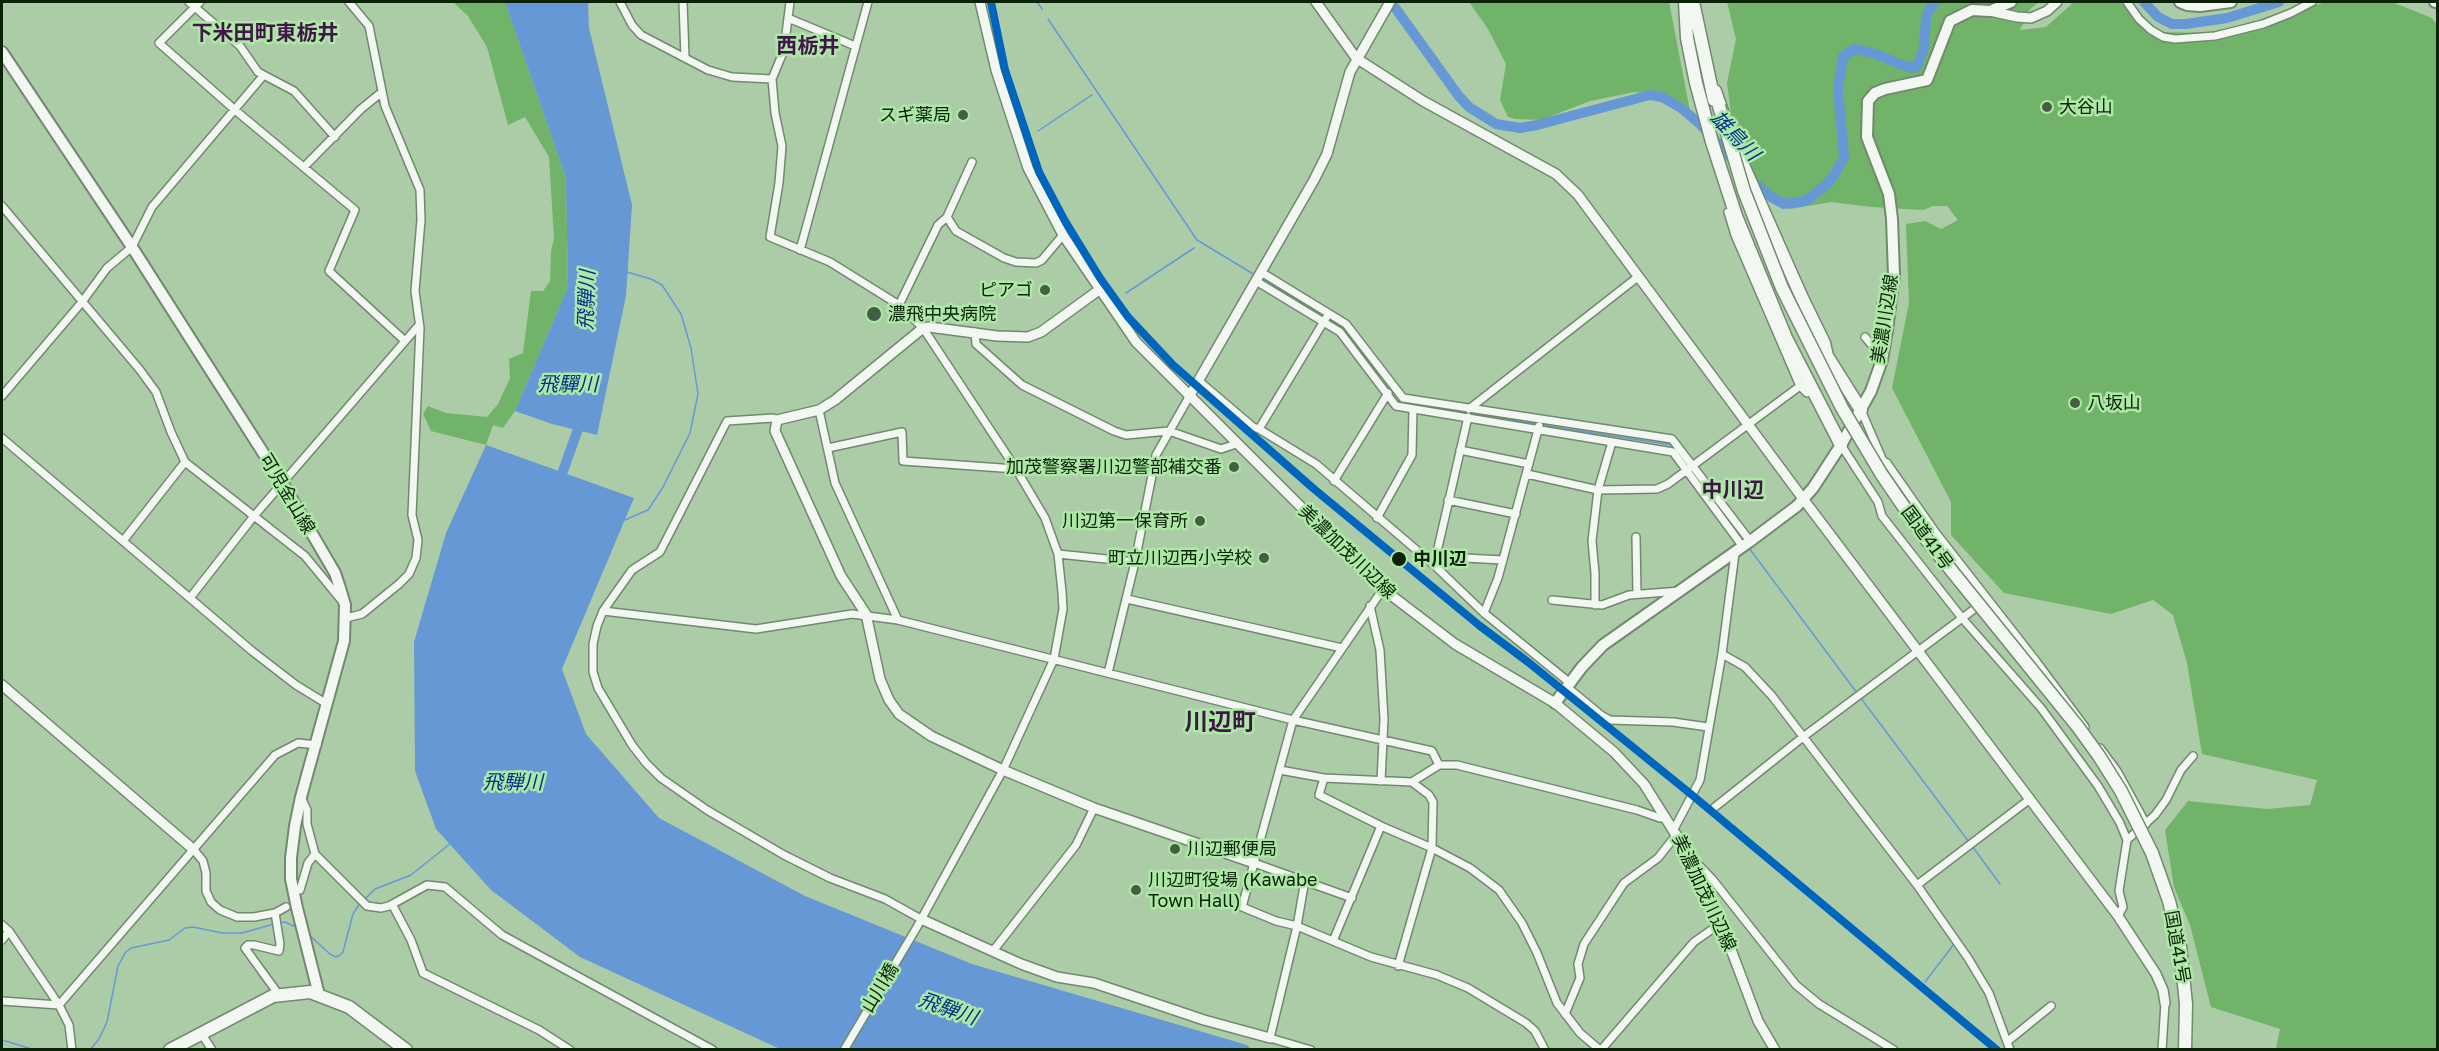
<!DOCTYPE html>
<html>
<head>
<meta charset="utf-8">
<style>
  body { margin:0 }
  #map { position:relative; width:2439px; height:1051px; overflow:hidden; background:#accca8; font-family:"Golos Text",sans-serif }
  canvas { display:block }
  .frame { position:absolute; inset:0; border:3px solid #0b2209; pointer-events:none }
</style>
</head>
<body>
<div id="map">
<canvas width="2439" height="1051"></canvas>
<div class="frame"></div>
</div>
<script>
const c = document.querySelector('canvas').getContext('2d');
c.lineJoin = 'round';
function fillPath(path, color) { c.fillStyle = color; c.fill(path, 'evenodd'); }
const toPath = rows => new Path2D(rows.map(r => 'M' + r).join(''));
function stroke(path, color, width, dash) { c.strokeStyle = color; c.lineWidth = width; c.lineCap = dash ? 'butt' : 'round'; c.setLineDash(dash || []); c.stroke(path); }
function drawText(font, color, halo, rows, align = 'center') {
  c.font = font + ' "Golos Text","Noto Sans JP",sans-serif'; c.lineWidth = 5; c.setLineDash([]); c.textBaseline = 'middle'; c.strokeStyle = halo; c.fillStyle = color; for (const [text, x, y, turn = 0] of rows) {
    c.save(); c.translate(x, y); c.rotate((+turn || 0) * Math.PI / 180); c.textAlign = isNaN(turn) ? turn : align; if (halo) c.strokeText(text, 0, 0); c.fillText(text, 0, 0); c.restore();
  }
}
const forest = toPath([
  [453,2,505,2,566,178,568,287,515,411,503,428,493,425,486,445,431,431,423,414,428,406,446,413,487,417,498,404,510,378,509,359,523,353,531,291,543,291,550,281,551,251,554,239,549,157,525,117,508,125,487,47,468,16],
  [1469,2,1669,2,1690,111,1661,95,1635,92,1590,101,1541,120,1516,119,1508,117,1500,100,1506,64,1488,29],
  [1727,2,2039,2,2030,9,2020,30,2046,27,2074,2,2126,2,2160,32,2210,33,2327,2,2392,2,2432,18,2437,25,2437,1049,2276,1049,2280,1029,2211,1007,2190,925,2174,887,2165,830,2188,801,2267,809,2310,805,2317,780,2202,754,2187,663,2173,615,2153,600,2111,614,2004,593,1951,535,1951,502,1892,388,1909,303,1906,224,1925,221,1941,229,1958,220,1947,206,1933,206,1923,210,1872,207,1831,202,1790,209,1774,203,1756,184,1733,129,1727,83,1736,39]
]);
const water = toPath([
  [505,2,588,2,589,28,632,205,626,296,597,435,552,424,515,411,568,287,566,178],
  [486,445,634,498,562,669,586,734,659,818,805,896,972,964,1247,1045,1251,1049,780,1049,580,957,491,890,436,829,415,771,414,642,446,533]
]);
const stream = toPath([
  [1037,2,1042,9],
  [1048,19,1197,240,1255,275],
  [1038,131,1092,95],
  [1262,279,1324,317],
  [1126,293,1194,248],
  [1328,320,1342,328,1381,381],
  [1396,401,1537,424],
  [1541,425,1672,445,1689,467],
  [1691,471,1742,539],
  [625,520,648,510,663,487,690,433,698,394,691,348,681,314,662,285,651,279,627,272],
  [1749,548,1857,693],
  [1860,697,1969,842],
  [1972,846,2000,884],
  [364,900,375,889,411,875,451,843],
  [279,923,285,922,296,927],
  [308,934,330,954,336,957,340,955,343,952,353,914,360,903],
  [1925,982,1954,944],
  [2,1040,35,1050],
  [90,1050,99,1039,107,1022,118,966,125,953,131,948,169,940,185,928,193,927,222,933,242,933,274,924]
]);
const river = toPath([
  [1391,2,1458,95,1469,107,1496,124,1520,128,1537,125,1650,95,1662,97,1681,108,1700,124,1736,163],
  [2144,2,2158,17,2172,24,2186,24,2227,18,2279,2],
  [1748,177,1771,197,1784,204,1806,201,1826,185,1835,174,1844,157,1838,89,1843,56,1855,49,1876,54,1902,65,1913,68,1917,66,1924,48,1926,18,1930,8,1936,2],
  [558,485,582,418]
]);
const street = toPath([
  [189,2,240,46,258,72,294,91,335,137],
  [200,2,159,43,235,110,355,210,329,271,405,341],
  [620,2,632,25,641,35,708,70,732,77,772,79],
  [683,2,685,57],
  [790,2,784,50,772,79,775,113,782,146,779,183,770,237,830,262,899,305,923,328,1016,469,1045,518,1058,554,1062,592,1063,609,1054,659,1003,770,917,927,844,1050],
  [2127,2,2139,19,2151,30,2163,37,2175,39,2215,36,2263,24,2291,13,2312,2],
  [788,18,855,46],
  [972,162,947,217,956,231,1004,258,1016,262,1036,263,1042,260,1063,235],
  [304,167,361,109,382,92],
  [2,206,140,370,156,392,171,432,185,462,305,556,342,601],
  [1728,212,1735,235,1800,386,1807,393,1813,391],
  [800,250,868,2],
  [1261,272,1346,324,1403,398,1672,439,1750,541],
  [1256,281,1340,332,1396,406,1673,452,1743,547],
  [899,305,938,225,947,217],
  [975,332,976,344,1022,385,1114,431,1126,435,1169,431,1221,449,1236,444],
  [1865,337,1875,349,1878,348,1882,326,1881,304,1884,301,1891,301],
  [1199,381,1253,427,1259,429,1326,318],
  [2,396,82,302,107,268,132,247,152,207,263,76],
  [1469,409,1639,276],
  [819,410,835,483,898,620],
  [1861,410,1883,461,1887,463,1936,533,2036,661,2085,727],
  [1468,417,1434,565,1484,613,1570,683],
  [777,420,773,418,727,421,660,552,632,570,603,611,597,626,593,644,593,672,598,688,632,745,646,763,661,778,707,810,784,855,830,878,885,899,921,919],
  [1259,429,1316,464,1434,565],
  [2,438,252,651,296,685,327,704],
  [1841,445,1878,502,1882,516,1962,618,2041,708,2098,786,2120,823,2127,840,2119,891,2123,907,2118,916],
  [828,448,902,432,903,461,1016,469],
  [1460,450,1529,464],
  [1527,474,1598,490,1612,442],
  [1334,481,1388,393],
  [1448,500,1516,514],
  [1377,518,1412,455,1413,409],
  [1636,537,1637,594],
  [123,541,185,462],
  [1436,552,1465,558,1503,560],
  [1058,554,1135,562],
  [1383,589,1293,720,1242,907,1276,921,1297,926,1371,957,1437,975,1468,988,1526,1023,1535,1031,1545,1050],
  [190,598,254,516,419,325],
  [1127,599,1342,648],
  [1552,600,1602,605,1629,595,1680,591],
  [1595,605,1595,573,1592,541,1598,490,1657,489,1668,484,1800,386],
  [1370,606,1380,650,1384,719,1381,781],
  [603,611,756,629,852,614,898,620,1293,720,1432,751,1439,765],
  [1484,613,1498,578,1539,426],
  [346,618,362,614,399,584,409,574,416,558,418,540,412,515,420,328,415,291,421,220,420,190,385,106,369,26,349,2],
  [1722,654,1745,667,1772,696,1917,885,1968,958,1989,993,2010,1050],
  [1108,673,1135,562,1156,455,1189,397],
  [1567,687,1601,715,1610,720,1673,722,1708,727],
  [2100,748,2117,771,2146,824],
  [1280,770,1324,778,1412,782,1439,765,1457,765,1637,810,1660,818,1666,817],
  [1324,778,1319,795,1381,826,1432,848,1470,868,1499,890,1522,923,1537,953,1557,1003,1580,1033,1600,1050],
  [301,797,307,810,307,824,315,854,367,906,381,908,389,906,427,885,445,887,502,935,713,1050],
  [1715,807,1803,737,1981,604],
  [1674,829,1700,780,1722,654,1735,553],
  [2127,840,2155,815,2166,800,2181,770,2193,756],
  [194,850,203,861,206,873,206,891,211,902,220,910,237,917,254,917,275,913,286,907],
  [1692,858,1713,880],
  [1254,863,1352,898],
  [1305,880,1297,926,1270,1038,1311,1050],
  [1702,885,1713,880,1796,985,1819,1004,1894,1050],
  [1917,885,2030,799],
  [300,890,308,863,315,854],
  [392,904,411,940,423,973,539,1030,570,1050],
  [275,913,280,944,279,951,254,945,248,945,245,948,279,995],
  [2,925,9,931,59,1005,69,1025,72,1050],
  [2,940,9,931],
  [1333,941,1381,826],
  [993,951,1076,845,1094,808],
  [1398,966,1432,848,1433,802,1429,795,1412,782],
  [2,1001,59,1005],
  [59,1005,275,755,298,743,317,745],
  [1565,1014,1580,978,1578,964,1584,944,1624,883,1658,858,1677,834],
  [201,1033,212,1050],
  [2008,1041,2051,1006],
  [1601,1050,1694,942,1721,923],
  [2162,1050,2165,1003]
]);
const secondary = toPath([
  [980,2,996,70,1028,168,1063,235,1136,342,1383,589,1455,644,1555,703,1614,752,1644,784,1688,854,1721,923,1758,1021,1775,1050],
  [1316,2,1356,58,1423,101,1556,174,1578,195,1804,500,2118,916,2156,974,2163,990,2165,1003],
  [1990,11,2017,17,2031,18,2047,11,2057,2],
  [1099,290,1041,332,1028,337,997,336,929,327,923,328,835,400,819,410,777,420,775,431,841,576,866,614,880,679,889,700,899,714,931,736,1003,770,1094,808,1254,863],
  [1189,397,1314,180,1327,154,1350,72,1390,2],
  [2,685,194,850],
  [921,919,1021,964,1057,977,1094,983,1204,1020,1270,1038]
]);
const primary = toPath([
  [2180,2,2187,5,2200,6,2231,2],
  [2435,2,2438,2],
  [2,52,132,247,283,484,335,573,340,588,345,605,344,641,301,797,295,826,291,858,291,879,297,908,319,995],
  [1555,703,1582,667,1603,645,1749,542,1797,506,1813,488,1841,445,1871,391,1882,360,1887,330,1894,275,1892,219,1889,194,1867,137,1868,101,1875,93,1885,89,1927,80,1950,21,1972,10,1990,11,2011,2]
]);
const highway = toPath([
  [1685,2,1687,38,1696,83,1712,142,1736,216,1786,338,1841,445],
  [1693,2,1714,100],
  [1715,91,1723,114],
  [1735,147,1802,298,1824,343,1827,356,1861,410],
  [2152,853,2169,901,2180,946,2186,1004,2185,1050],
  [170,1050,273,996,310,992,349,1007,406,1050]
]);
const highwayBridge = toPath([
  [1719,106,1744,191,1782,288,1842,408,1882,475,1926,539,2078,727,2099,756,2121,791,2152,853]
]);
const rail1 = toPath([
  [991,2,1005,70,1039,172,1065,221,1100,278,1128,317,1173,365,1314,489,1480,626,1528,662,1692,795,1997,1050]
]);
const markers = [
  [2047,107,6,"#435e41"],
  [963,115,6,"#435e41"],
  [1045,290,6,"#435e41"],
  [874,314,8,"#435e41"],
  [2075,403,6,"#435e41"],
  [1234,467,6,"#435e41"],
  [1200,521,6,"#435e41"],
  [1264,558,6,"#435e41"],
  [1399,559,8,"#0b2209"],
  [1175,849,6,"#435e41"],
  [1136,890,6,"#435e41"]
];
const poiNames = [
  ["大谷山",2059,107],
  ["スギ薬局",951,115,"right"],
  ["ピアゴ",1033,290,"right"],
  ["濃飛中央病院",888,314],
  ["八坂山",2087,403],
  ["加茂警察署川辺警部補交番",1222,467,"right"],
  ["川辺第一保育所",1188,521,"right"],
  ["町立川辺西小学校",1252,558,"right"],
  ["川辺郵便局",1187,849],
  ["川辺町役場 (Kawabe",1148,880],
  ["Town Hall)",1148,901]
];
const streetNames = [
  ["美濃川辺線",1885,319,-81],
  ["可児金山線",287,494,59],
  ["国道41号",1927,538,54],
  ["美濃加茂川辺線",1347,552,44],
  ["美濃加茂川辺線",1704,893,65],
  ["国道41号",2177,947,80],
  ["山川橋",880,988,-59]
];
const stopNames = [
  ["中川辺",1413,559]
];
const waterNames = [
  ["雄鳥川",1735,136,46],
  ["飛騨川",587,300,-88],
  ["飛驒川",568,385],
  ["飛騨川",513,783],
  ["飛騨川",948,1009,19]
];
const quarterNames = [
  ["下米田町東栃井",265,33],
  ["西栃井",808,46],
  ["中川辺",1733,490]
];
const districtNames = [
  ["川辺町",1220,722]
];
fillPath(forest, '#71b369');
fillPath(water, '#6798d6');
stroke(stream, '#6798d6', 1.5);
stroke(river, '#6798d6', 10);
stroke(street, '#71896e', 10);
stroke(secondary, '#71896e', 12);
stroke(primary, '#71896e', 14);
stroke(highway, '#71896e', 15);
stroke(street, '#f3f7f2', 7);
stroke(secondary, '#f3f7f2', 9);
stroke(primary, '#f3f7f2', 10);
stroke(highway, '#f3f7f2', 12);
stroke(highwayBridge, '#71896e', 15, []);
stroke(highwayBridge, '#f3f7f2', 12);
stroke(rail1, '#0065bd', 8);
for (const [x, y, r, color] of markers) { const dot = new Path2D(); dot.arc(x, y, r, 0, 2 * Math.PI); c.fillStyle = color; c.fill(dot); stroke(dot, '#aee8a6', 2); }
drawText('18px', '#0b2209', '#aee8a6', poiNames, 'left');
drawText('18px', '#0b2209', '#aee8a6', streetNames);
drawText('bold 18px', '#0b2209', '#aee8a6', stopNames, 'left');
drawText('italic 20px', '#00328d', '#aee8a6', waterNames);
drawText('bold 21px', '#401548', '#aee8a6', quarterNames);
drawText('bold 24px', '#401548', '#aee8a6', districtNames);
</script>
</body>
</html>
